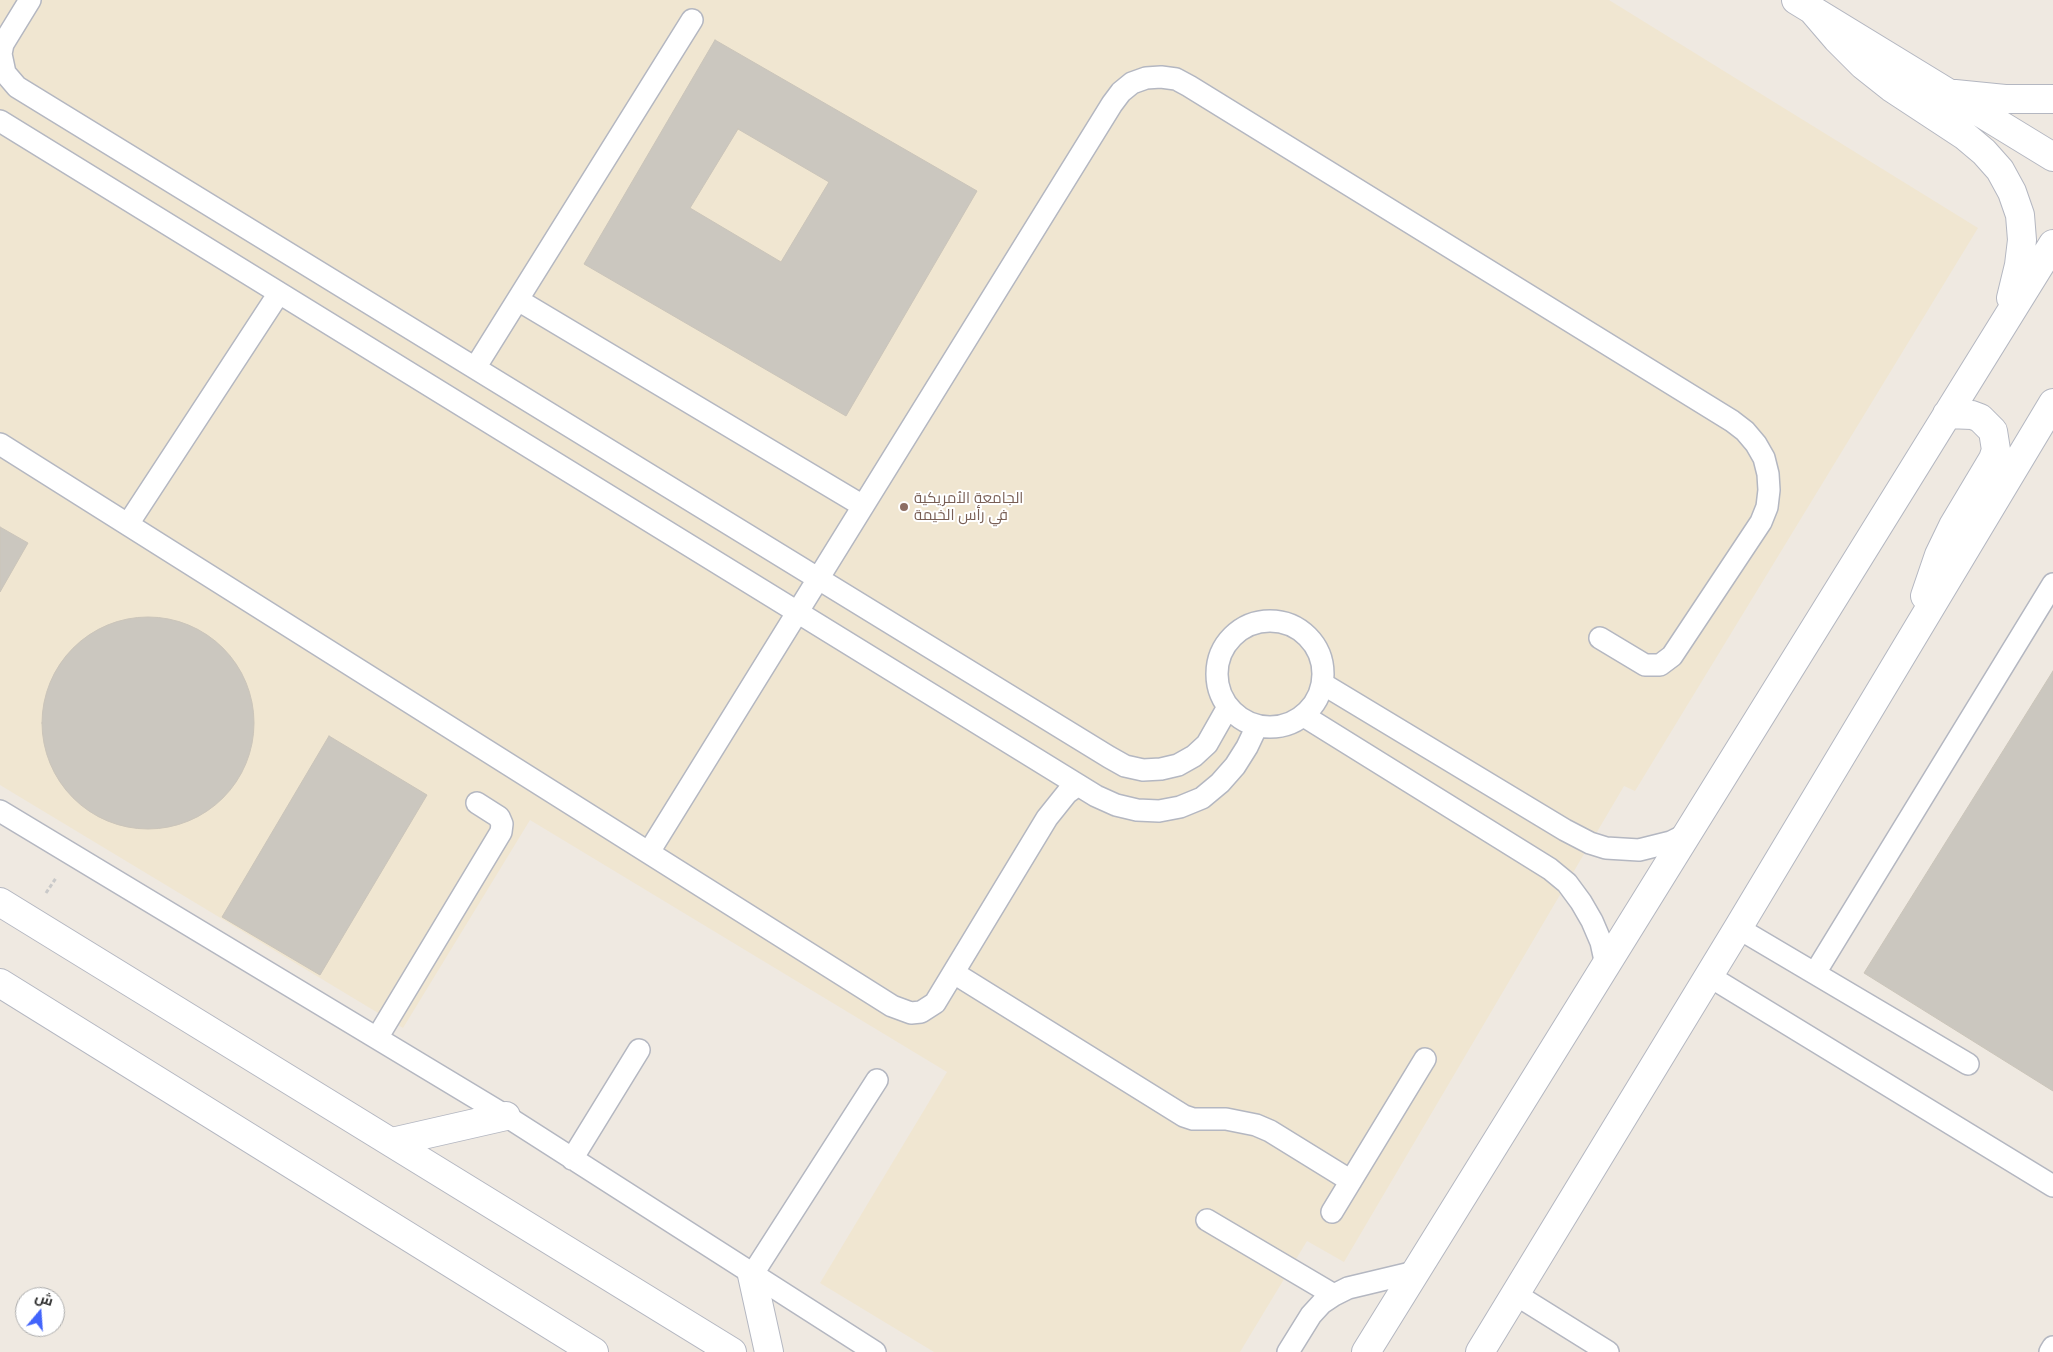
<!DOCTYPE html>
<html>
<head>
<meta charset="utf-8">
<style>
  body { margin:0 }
  #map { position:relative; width:2053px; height:1352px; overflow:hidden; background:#efe9e1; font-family:Mulish,Cairo,sans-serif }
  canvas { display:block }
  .north { position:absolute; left:15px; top:1287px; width:50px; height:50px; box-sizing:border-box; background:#fff; border:1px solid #ababab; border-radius:50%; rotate:18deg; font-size:14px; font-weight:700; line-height:20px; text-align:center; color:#2e2e2e }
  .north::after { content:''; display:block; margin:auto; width:18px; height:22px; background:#4264fb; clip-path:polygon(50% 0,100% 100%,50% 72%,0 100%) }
</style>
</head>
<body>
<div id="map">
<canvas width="2053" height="1352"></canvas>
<div class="north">ش</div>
</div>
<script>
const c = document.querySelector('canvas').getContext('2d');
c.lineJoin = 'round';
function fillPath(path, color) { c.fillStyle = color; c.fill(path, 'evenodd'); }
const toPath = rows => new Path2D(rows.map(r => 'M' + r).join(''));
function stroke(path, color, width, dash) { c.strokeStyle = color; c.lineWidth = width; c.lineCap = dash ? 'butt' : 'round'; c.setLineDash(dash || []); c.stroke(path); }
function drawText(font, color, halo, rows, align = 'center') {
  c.font = font + ' Mulish,Cairo,sans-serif'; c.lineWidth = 4; c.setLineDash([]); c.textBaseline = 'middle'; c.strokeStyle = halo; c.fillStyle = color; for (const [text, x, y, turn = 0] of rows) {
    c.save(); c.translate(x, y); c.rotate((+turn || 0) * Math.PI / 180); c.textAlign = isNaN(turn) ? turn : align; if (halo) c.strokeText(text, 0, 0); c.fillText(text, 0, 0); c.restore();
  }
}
const education = toPath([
  [0,0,1609,0,1978,228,1635,791,1624,786,1344,1262,1307,1241,1240,1352,934,1352,820,1283,947,1072,530,820,403,1028,0,785]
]);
const building = toPath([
  [715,40,977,191,846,416,584,264,715,40],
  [738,129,829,182,781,262,690,208,738,129],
  [0,527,28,543,0,592,0,527],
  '42 723a106 106 0 1 1 212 0a106 106 0 1 1-212 0Z',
  [2053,671,2053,1091,1864,973,2053,671],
  [329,736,427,795,320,975,222,917,329,736]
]);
const path = toPath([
  [46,893,56,878]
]);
const lane = toPath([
  [30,0,3,44,1,54,5,73,17,87,1109,757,1125,766,1143,770,1161,769,1178,765,1194,756,1207,744,1228,707],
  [0,121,1096,796,1116,805,1137,810,1159,811,1180,807,1202,798,1220,783,1235,766,1247,747,1257,726],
  [518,300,863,506],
  [475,368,692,20],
  [0,444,892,1006,911,1013,921,1012,935,1003,1047,818,1067,793,1078,785],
  [128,524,279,293],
  '1217 674a53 53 0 1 1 106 0a53 53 0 1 1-106 0Z',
  [1323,684,1565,830,1590,843,1606,848,1639,850,1671,842,1685,835],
  [1304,716,1550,869,1567,883,1581,902,1592,921,1601,942,1606,965],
  [0,811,506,1116,875,1352],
  [649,852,1112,104,1121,92,1132,83,1146,78,1161,77,1176,79,1189,86,1732,421,1745,431,1756,444,1764,458,1768,474,1769,490,1767,507,1761,522,1672,656,1660,665,1645,665,1600,638],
  [1738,928,1968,1064],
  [954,973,1184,1116,1193,1119,1226,1119,1256,1125,1270,1131,1351,1181],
  [1815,973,2053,584],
  [1709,976,2053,1186],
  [377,1038,501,832,502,824,499,817,477,803],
  [572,1159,639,1050],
  [1332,1212,1425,1059],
  [1207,1220,1334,1295],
  [752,1275,877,1080],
  [1515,1294,1608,1352],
  [1288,1352,1311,1315,1322,1303,1334,1295,1348,1288,1415,1272],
  [2050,1352,2053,1347]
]);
const secondary = toPath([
  [1796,0,2053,157],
  [1813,11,1837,39,1863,65,1892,88,1965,136,1984,152,2000,170,2012,192,2020,215,2022,240,2019,265,2011,298],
  [1955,94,2005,99,2053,99],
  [1925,596,1939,555,1953,526,1993,459,1996,450,1993,431,1980,418,1972,415,1947,414],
  [0,902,732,1352],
  [0,983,594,1352],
  [392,1142,506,1116],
  [752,1275,769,1352],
  [1366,1352,2053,244],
  [1480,1352,1738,928,2053,403]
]);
const markers = [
  [904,507,5,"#8d6e63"]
];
const educationNames = [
  ["الجامعة الأمريكية",914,498],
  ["في رأس الخيمة",914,515]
];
fillPath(education, '#f0e6d1');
fillPath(building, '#cbc7bf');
stroke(building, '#cbc5ba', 1);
stroke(lane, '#b4b7c1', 24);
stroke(secondary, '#b4b7c1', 30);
stroke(path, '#c9c9c9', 3, [4, 2.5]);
stroke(lane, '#fff', 21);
stroke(secondary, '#fff', 28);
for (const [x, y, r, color] of markers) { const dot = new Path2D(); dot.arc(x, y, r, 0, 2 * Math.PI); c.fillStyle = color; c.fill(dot); stroke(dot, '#fff', 2); }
drawText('15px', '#785e54', '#fff', educationNames, 'left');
</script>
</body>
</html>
